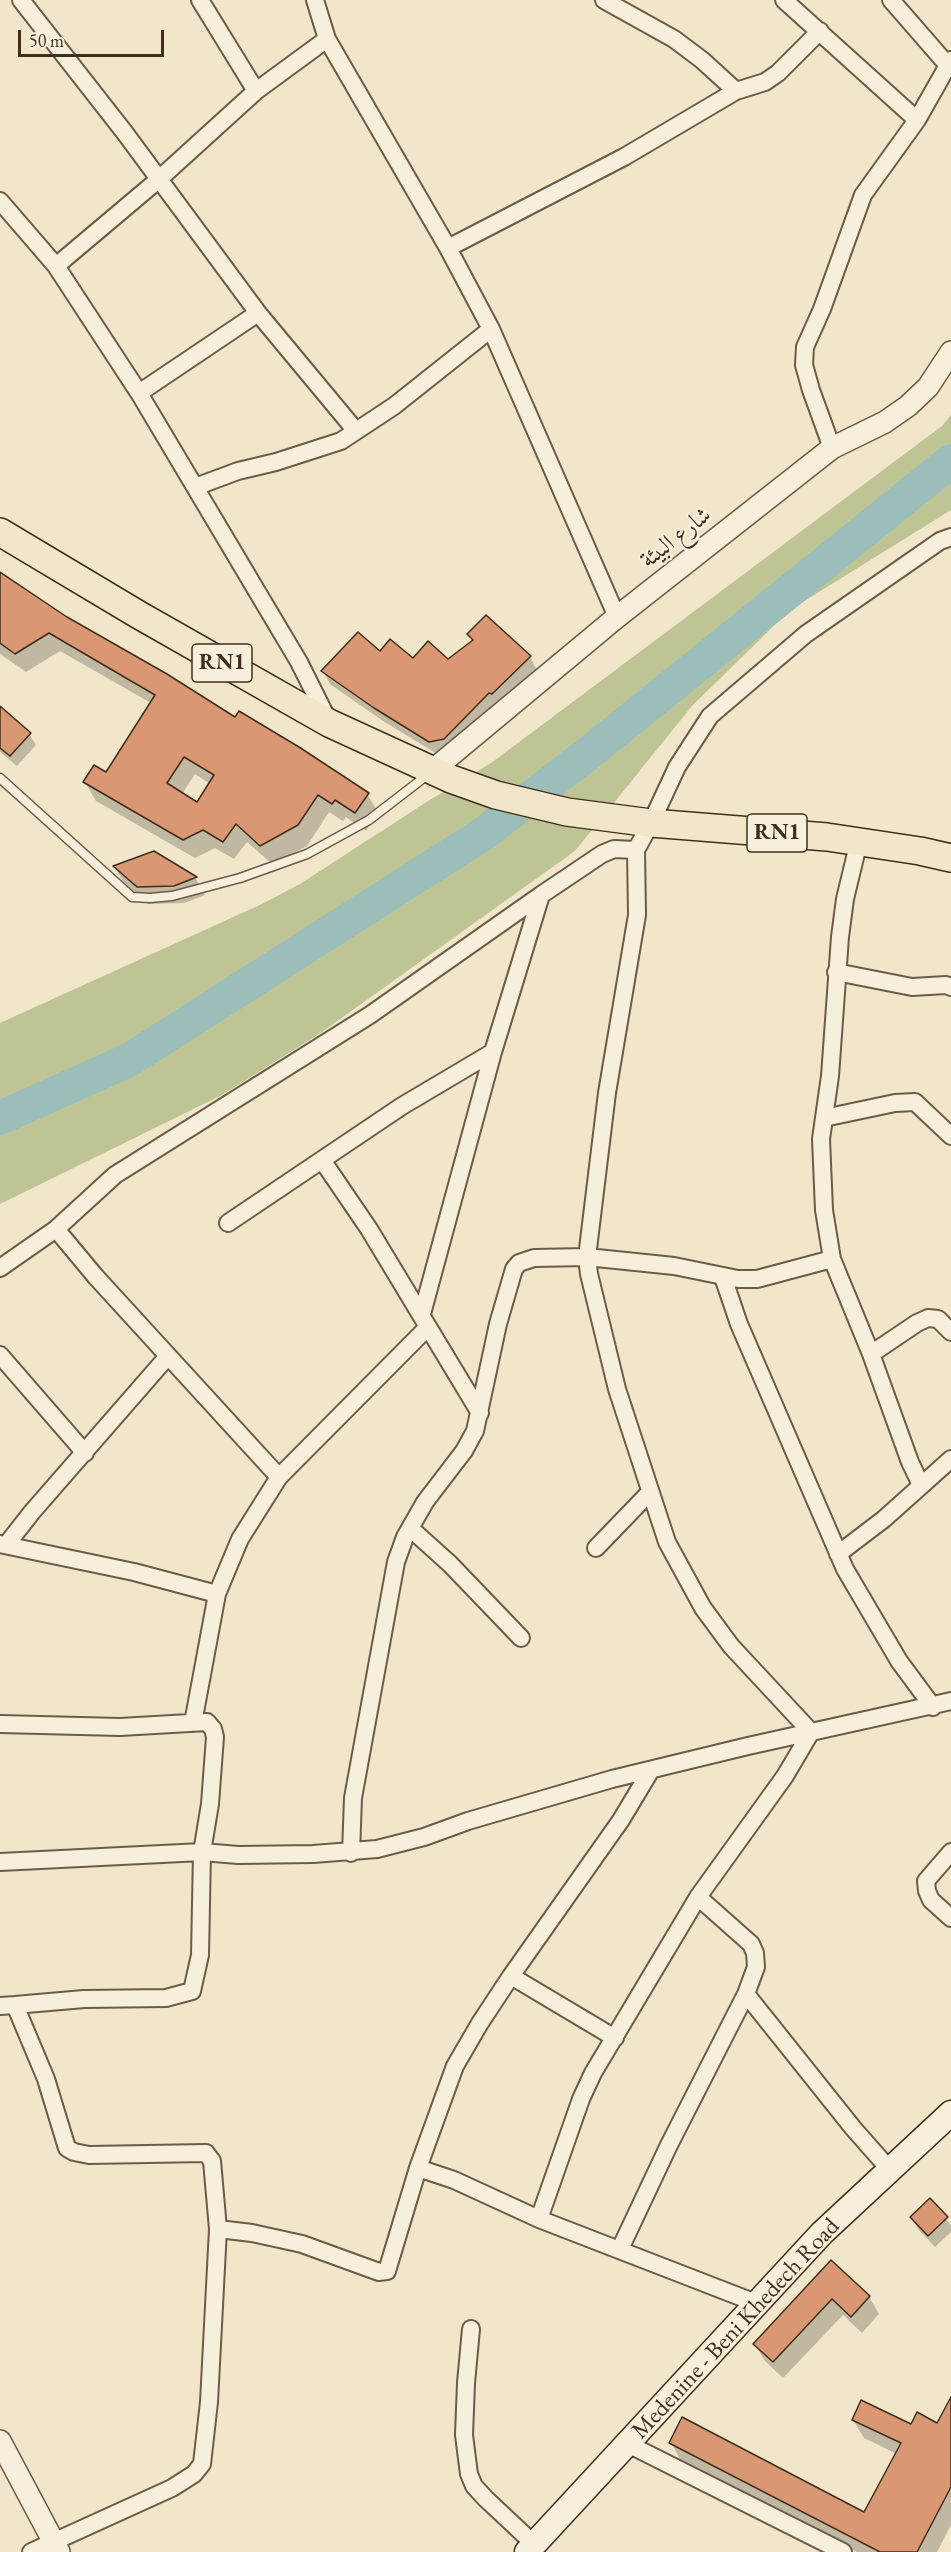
<!DOCTYPE html>
<html>
<head>
<meta charset="utf-8">
<style>
  body { margin:0 }
  #map { position:relative; width:951px; height:2552px; overflow:hidden; background:#f1e6c9; font-family:"EB Garamond",serif }
  canvas { display:block }
  .scale { position:absolute; left:18px; top:30px; width:146px; height:27px; box-sizing:border-box; border:3px solid #3f2e1c; border-top:0; padding-left:8px; font-size:18px; line-height:21px; white-space:nowrap; color:#3f2e1c; -webkit-text-stroke:4px #f6efdc; paint-order:stroke }
</style>
</head>
<body>
<div id="map">
<canvas width="951" height="2552"></canvas>
<div class="scale">50 m</div>
</div>
<script>
const c = document.querySelector('canvas').getContext('2d');
c.lineJoin = 'round';
function fillPath(path, color) { c.fillStyle = color; c.fill(path, 'evenodd'); }
const toPath = rows => new Path2D(rows.map(r => 'M' + r).join(''));
function stroke(path, color, width, dash) { c.strokeStyle = color; c.lineWidth = width; c.lineCap = dash ? 'butt' : 'round'; c.setLineDash(dash || []); c.stroke(path); }
function drawText(font, color, halo, rows, align = 'center') {
  c.font = font + ' "EB Garamond",Amiri,serif'; c.lineWidth = 4.5; c.setLineDash([]); c.textBaseline = 'middle'; c.strokeStyle = halo; c.fillStyle = color; for (const [text, x, y, turn = 0] of rows) {
    c.save(); c.translate(x, y); c.rotate((+turn || 0) * Math.PI / 180); c.textAlign = isNaN(turn) ? turn : align; if (halo) c.strokeText(text, 0, 0); c.fillText(text, 0, 0); c.restore();
  }
}
const green = toPath([
  [951,415,951,510,790,610,692,706,575,851,322,1032,222,1095,0,1204,0,1023,262,904,300,884,428,801,491,763,942,426]
]);
const shadow = toPath([
  [0,574,67,618,235,719,367,794,378,812,366,831,346,817,343,821,329,812,307,846,272,864,247,842,234,859,215,848,195,858,96,801,85,782,106,774,151,703,60,651,26,672,0,654],
  [195,774,210,784,198,804,182,794],
  [469,635,530,657,537,670,437,754,383,721,330,684,323,671,380,653,413,660,448,661,473,642],
  [0,715,29,734,36,745,17,766,0,752],
  [154,853,196,879,205,895,184,903,148,904,124,883,115,867],
  [930,2200,951,2225,951,2232,935,2247,918,2229,912,2218],
  [832,2262,869,2297,879,2314,862,2333,843,2315,783,2378,765,2361,755,2344],
  [951,2404,951,2525,937,2552,857,2552,681,2461,671,2442,865,2514,897,2454,864,2438,853,2420,912,2425,938,2425]
]);
const river = toPath([
  [0,1118,129,1060,483,834,585,756,951,461]
]);
const building = toPath([
  [0,572,67,617,167,674,235,717,239,711,299,747,369,793,355,813,335,800,332,804,318,795,298,825,260,846,236,824,223,842,203,830,183,840,83,782,94,765,106,772,155,695,49,633,15,654,0,643,0,572],
  [184,757,214,775,197,802,167,783,184,757],
  [486,615,531,656,492,694,489,693,444,739,429,742,374,708,321,671,358,632,380,651,390,639,413,658,428,641,448,659,473,640,467,634,486,615],
  [0,706,31,733,10,756,0,748,0,706],
  [154,851,197,877,174,886,137,887,113,866,154,851],
  [930,2198,948,2217,928,2236,910,2217,930,2198],
  [831,2260,870,2296,851,2317,832,2299,773,2362,753,2344,831,2260],
  [951,2397,951,2487,917,2552,880,2552,669,2443,682,2417,864,2512,901,2443,852,2420,861,2400,911,2424,917,2412,937,2423,951,2397]
]);
const service = toPath([
  [0,778,132,897,150,898,172,896,240,878,307,854,369,820,430,773]
]);
const minor = toPath([
  [21,0,125,133,258,313,356,431],
  [200,0,256,91],
  [315,0,327,39,448,248,491,329,617,617],
  [604,0,674,39,702,60,736,91],
  [784,0,917,120],
  [891,0,951,69],
  [0,201,56,266,139,393,299,662,329,722],
  [448,248,624,157,736,91,765,82,778,73,820,31],
  [56,266,158,180,256,91,327,39],
  [139,393,258,313],
  [832,448,811,390,804,365,805,347,822,309,863,195,917,120,951,60],
  [195,487,238,471,276,462,341,441,394,406,491,329],
  [859,841,845,899,840,937,830,1076,821,1139,824,1210,832,1259,871,1354,910,1462,921,1485],
  [836,972,912,987,946,985,951,987],
  [824,1118,895,1103,915,1102,951,1136],
  [322,1160,369,1229,480,1413],
  [228,1223,402,1106,493,1052],
  [56,1229,96,1277,279,1477],
  [0,1268,56,1229,115,1175,370,1015,541,895],
  [723,1277,739,1324,845,1569,899,1661,933,1707],
  [422,1314,493,1052,541,895,602,854,614,849,636,850],
  [871,1354,917,1323,928,1318,938,1319,951,1332],
  [0,1355,85,1453],
  [410,1528,450,1564,521,1638],
  [0,1544,134,1572,217,1594],
  [7,1544,32,1512,168,1356],
  [596,1548,650,1492],
  [838,1554,884,1519,951,1459],
  [193,1723,217,1594,240,1539,279,1477,428,1327],
  [0,1724,120,1727,207,1722,213,1729,215,1737,210,1804,202,1852,200,1955,192,1991,166,1998,84,1999,15,2005],
  [951,1852,926,1881,927,1891,931,1900,951,1918],
  [351,1853,353,1798,396,1562,405,1537,425,1502,464,1451,475,1431,498,1324,514,1269,519,1263,534,1258,587,1257,674,1266,738,1279,757,1279,832,1259],
  [0,1862,202,1852,238,1855,313,1854,377,1849,424,1837,468,1821,612,1779,748,1746,951,1701],
  [511,1976,615,2038],
  [746,1994,853,2128,890,2170],
  [0,2006,15,2005,46,2079,67,2148,74,2152,89,2155,206,2153,212,2161,218,2229,209,2402,202,2464,194,2474,172,2488,31,2552],
  [418,2168,454,2180,539,2219,756,2303],
  [539,2219,581,2099,593,2073,698,1897,785,1776,811,1732,731,1646,703,1608,667,1542,617,1389,589,1274,587,1257,607,1093,637,915,636,850,651,823,677,767,710,716,806,634,940,541,951,537],
  [218,2229,252,2233,302,2244,379,2272,387,2271,418,2168,455,2066,480,2023,511,1976,621,1820,651,1770],
  [620,2249,669,2145,746,1994,756,1967,755,1953,751,1944,698,1897],
  [471,2329,466,2383,464,2435,469,2474,474,2486,486,2499,534,2544],
  [628,2444,843,2552]
]);
const tertiary = toPath([
  [433,770,617,617,832,448,885,422,908,406,928,387,951,352],
  [0,2441,59,2552]
]);
const secondary = toPath([
  [527,2552,822,2233,951,2113]
]);
const primary = toPath([
  [0,532,139,615,329,723,451,779,496,795,567,812,651,823,827,837,920,851,951,858]
]);
const shields = [
  [222,663,60],
  [777,833,60]
];
const shieldNames = [
  ["RN1",222,663],
  ["RN1",777,833]
];
const streetNames = [
  ["شارع البيئة",676,538,-38],
  ["Medenine - Beni Khedech Road",736,2329,-47]
];
fillPath(green, '#bec494');
fillPath(shadow, '#0003');
stroke(river, '#9bbebb', 34);
fillPath(building, '#d99873');
stroke(building, '#3f2e1c', 1.5);
stroke(service, '#6c5c47', 11);
stroke(minor, '#6c5c47', 20);
stroke(tertiary, '#6c5c47', 24);
stroke(secondary, '#3f2e1c', 27);
stroke(primary, '#3f2e1c', 30);
stroke(service, '#f6efdc', 8);
stroke(minor, '#f6efdc', 16);
stroke(tertiary, '#f6efdc', 21);
stroke(secondary, '#f6efdc', 24);
stroke(primary, '#f1e6c9', 27);
for (const [x, y, w] of shields) { const box = new Path2D(); box.roundRect(x - w / 2, y - 19, w, 38, 4.5); c.fillStyle = '#f6efdc'; c.fill(box); stroke(box, '#3f2e1c', 1.5); }
drawText('bold 22px', '#3f2e1c', null, shieldNames);
drawText('24px', '#3f2e1c', '#f6efdc', streetNames);
</script>
</body>
</html>
